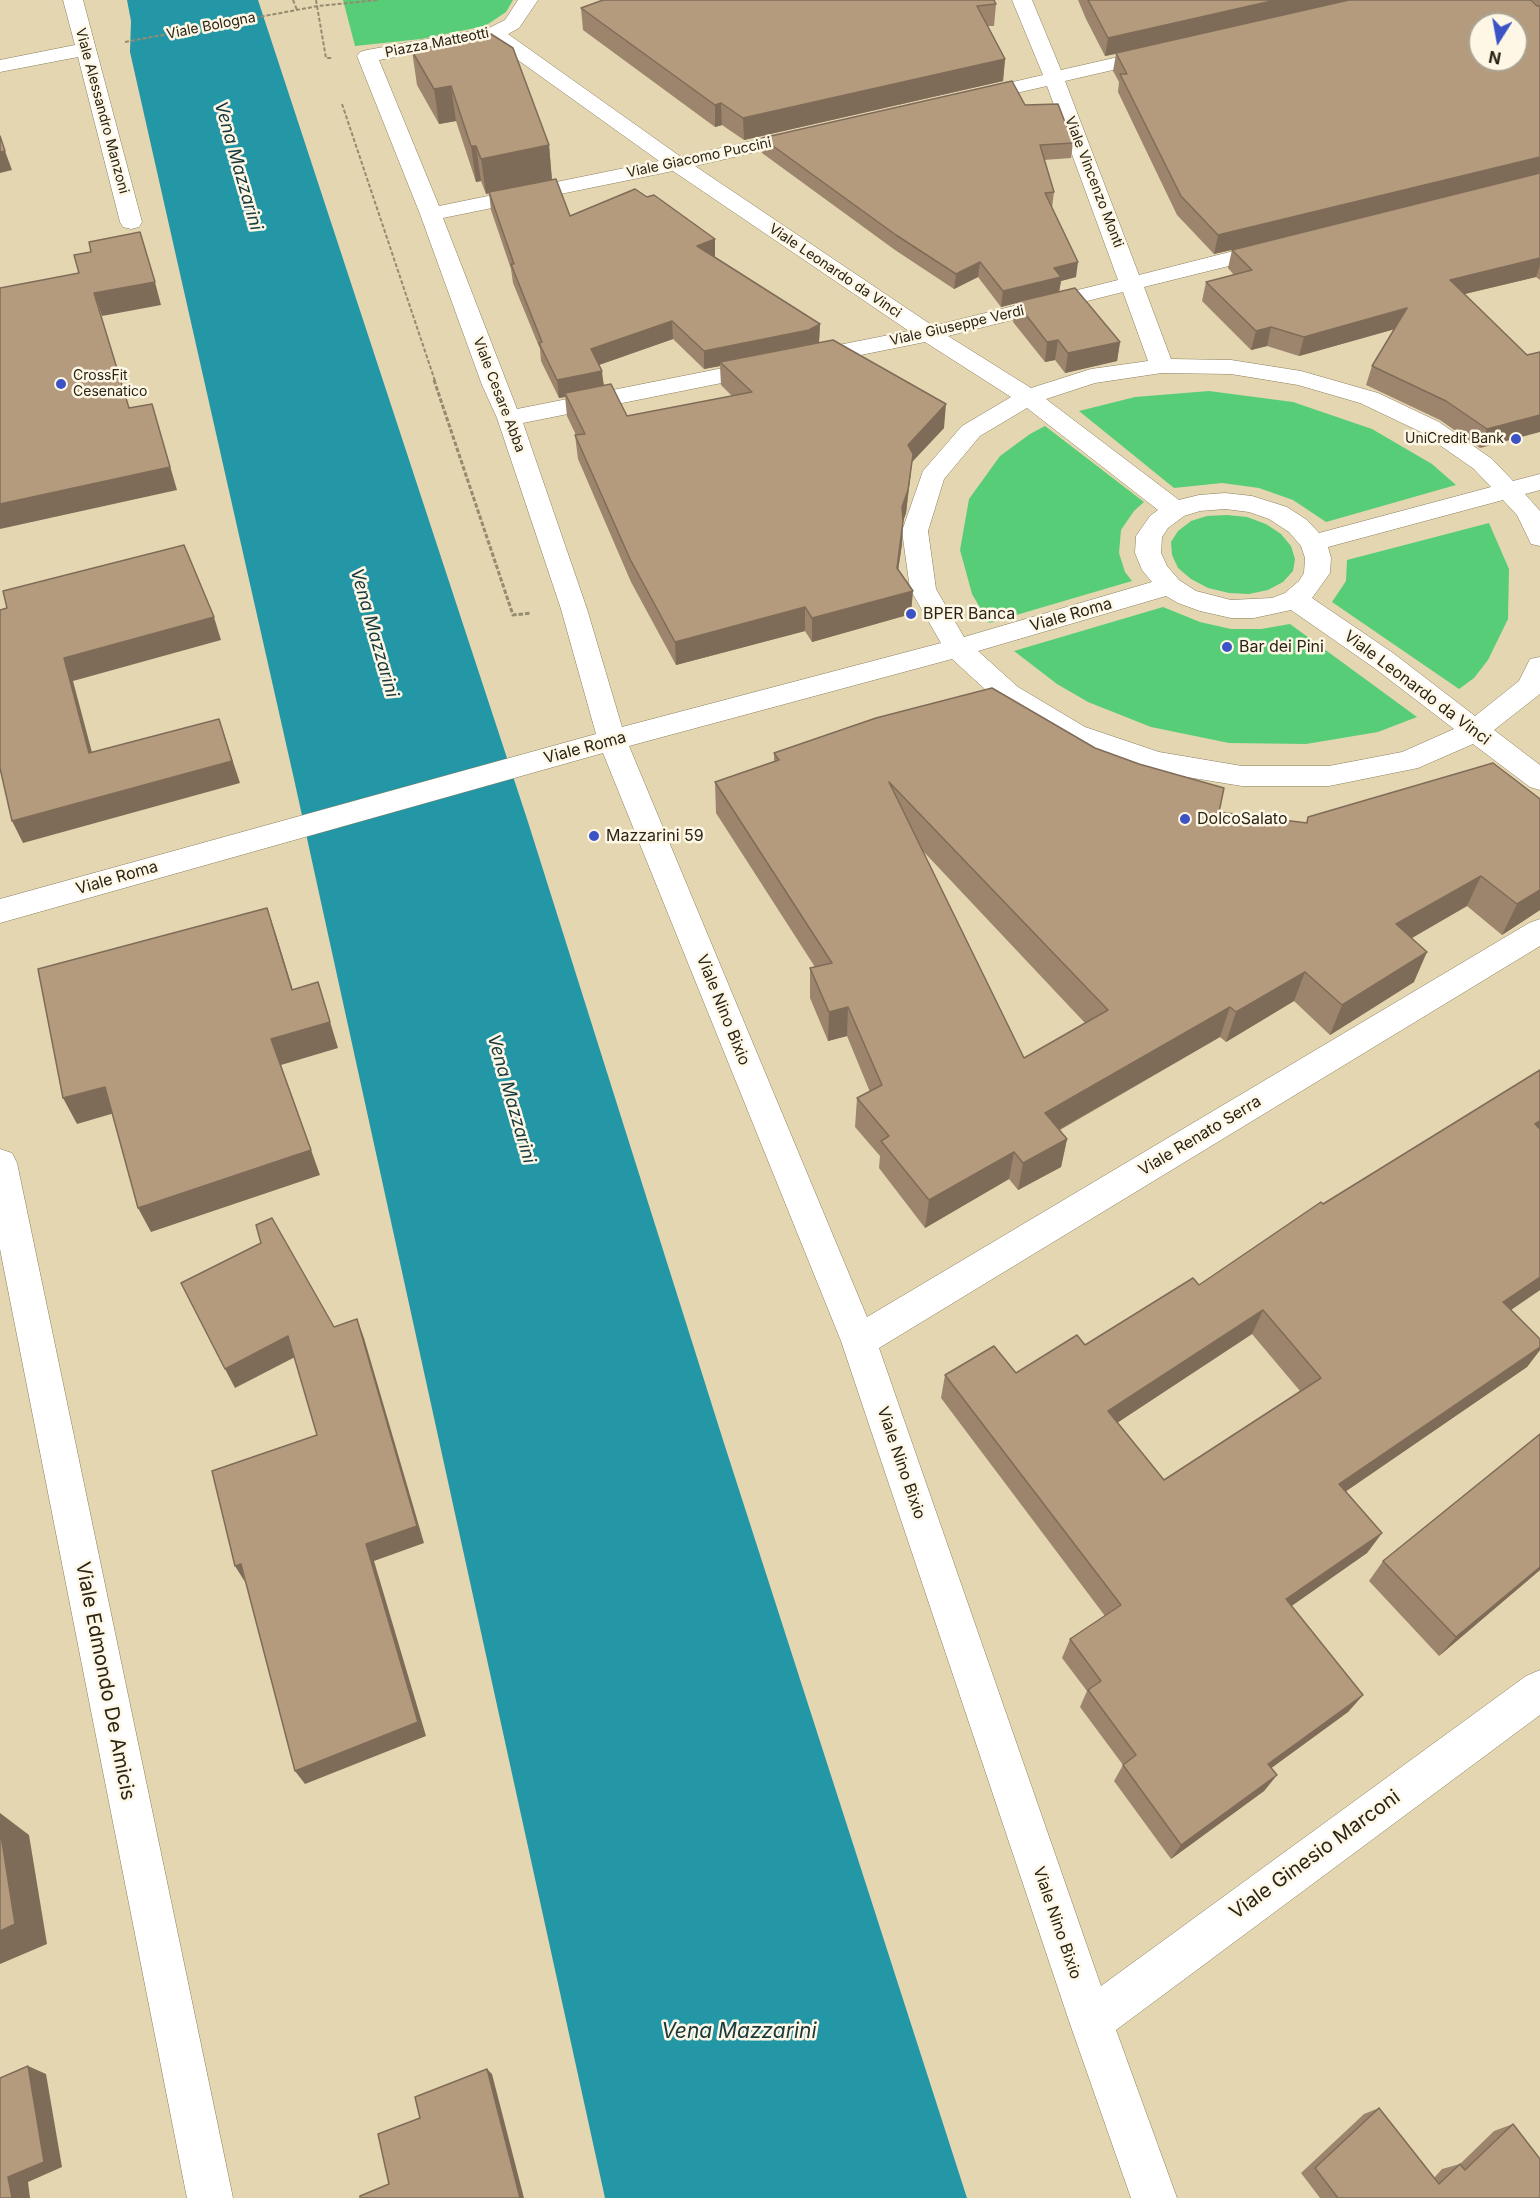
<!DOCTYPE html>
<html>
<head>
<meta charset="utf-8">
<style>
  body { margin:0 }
  #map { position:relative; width:1540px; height:2198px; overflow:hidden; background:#e4d6b1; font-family:Inter,sans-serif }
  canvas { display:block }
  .north { position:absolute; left:1468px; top:12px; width:60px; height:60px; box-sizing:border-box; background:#fef7e5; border:2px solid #a9a392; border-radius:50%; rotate:191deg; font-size:16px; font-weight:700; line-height:24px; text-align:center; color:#292416 }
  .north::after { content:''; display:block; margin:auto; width:21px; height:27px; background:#3c53c6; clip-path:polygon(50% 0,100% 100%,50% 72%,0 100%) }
</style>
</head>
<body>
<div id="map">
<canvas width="1540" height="2198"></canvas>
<div class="north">N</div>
</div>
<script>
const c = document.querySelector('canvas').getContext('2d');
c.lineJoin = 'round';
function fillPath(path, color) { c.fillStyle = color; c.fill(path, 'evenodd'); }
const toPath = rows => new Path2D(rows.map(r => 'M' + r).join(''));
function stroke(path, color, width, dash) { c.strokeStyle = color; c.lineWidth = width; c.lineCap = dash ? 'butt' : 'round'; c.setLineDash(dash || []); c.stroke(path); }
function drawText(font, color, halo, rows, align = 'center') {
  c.font = font + ' Inter,sans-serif'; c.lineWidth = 5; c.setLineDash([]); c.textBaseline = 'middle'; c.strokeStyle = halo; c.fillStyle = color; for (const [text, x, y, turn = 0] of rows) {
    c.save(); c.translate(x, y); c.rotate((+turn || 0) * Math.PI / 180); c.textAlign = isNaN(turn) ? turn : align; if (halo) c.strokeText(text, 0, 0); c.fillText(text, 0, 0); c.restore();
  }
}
const green = toPath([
  [343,0,513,0,506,12,485,26,421,39,355,46],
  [1209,391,1293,402,1372,429,1432,464,1456,485,1326,522,1293,500,1259,488,1222,483,1174,488,1079,411,1135,397],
  [1045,426,1144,502,1134,511,1121,530,1119,553,1125,572,1132,581,989,623,972,594,960,550,969,499,1000,456,1030,434],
  [1227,515,1247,517,1266,524,1281,534,1291,546,1295,559,1293,571,1283,582,1268,590,1249,594,1229,593,1208,588,1191,579,1178,568,1172,555,1171,542,1178,531,1191,521,1207,516],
  [1489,523,1509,569,1508,619,1488,660,1474,678,1459,689,1332,602,1346,581,1347,560],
  [1163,607,1200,622,1231,629,1261,629,1290,624,1417,717,1378,732,1306,744,1229,743,1151,727,1088,702,1057,684,1014,651]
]);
const water = toPath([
  [127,0,258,0,528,822,723,1440,967,2198,605,2198,294,779,130,52,131,21]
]);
const pathFar1 = toPath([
  [293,0,297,10],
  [316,0,326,58,332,58],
  [125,42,318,6,378,0],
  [342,104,435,381]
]);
const path = toPath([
  [434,380,513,615,531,613]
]);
const minor = toPath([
  [63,0,83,0,142,222,139,227,131,229,123,227,120,222,78,57,0,72,0,60,75,45,63,0],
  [518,0,538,0,519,28,508,34,681,157,805,129,812,131,815,135,812,139,695,166,933,326,1118,280,1047,86,972,103,965,101,962,97,965,93,1043,75,1012,0,1032,0,1061,70,1158,48,1165,50,1168,54,1165,58,1065,81,1139,275,1273,241,1281,243,1284,248,1281,253,1144,287,1171,359,1231,360,1301,371,1378,393,1439,422,1492,459,1513,481,1540,474,1540,490,1525,494,1540,511,1540,546,1531,544,1517,515,1503,500,1328,547,1331,558,1330,573,1312,598,1393,653,1475,716,1519,681,1530,659,1540,657,1540,694,1494,730,1540,765,1540,790,1530,787,1473,744,1418,768,1329,786,1242,786,1156,772,1065,741,998,701,952,659,629,746,867,1317,1529,923,1540,919,1540,946,879,1348,1101,1986,1526,1676,1540,1670,1540,1715,1116,2030,1177,2198,1131,2198,1069,2021,841,1341,603,753,0,923,0,899,596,734,561,609,497,418,482,385,420,214,357,56,360,52,367,50,489,28,505,20,518,0],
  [490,40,659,161,439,206,379,60,490,40],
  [673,171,909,331,517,409,443,218,673,171],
  [1123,292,1148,361,1091,369,1031,388,948,336,1123,292],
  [925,342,1011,397,962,426,923,471,902,531,910,589,941,643,622,727,587,609,523,423,925,342],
  [1162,373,1231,374,1298,385,1360,403,1421,432,1474,469,1491,487,1319,533,1307,520,1287,507,1252,496,1225,493,1199,495,1179,500,1046,399,1095,383,1162,373],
  [1027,408,1158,510,1150,516,1136,536,1135,553,1142,570,1152,582,964,637,936,589,928,531,944,479,980,436,1027,408],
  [1225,509,1249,512,1269,519,1289,532,1301,546,1305,558,1304,573,1299,581,1285,593,1272,598,1231,600,1196,591,1179,580,1167,566,1161,553,1162,537,1168,528,1184,516,1200,511,1225,509],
  [1166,596,1178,603,1200,611,1231,618,1254,618,1291,610,1373,667,1454,729,1402,752,1329,766,1242,766,1159,752,1085,727,1018,687,978,651,1166,596],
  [0,1149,12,1153,17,1163,233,2198,187,2198,0,1249,0,1149]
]);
const wall = toPath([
  [1078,0,1531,0,1539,6,1532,0,1540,0,1540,280,1536,277,1464,294,1527,355,1480,448,1440,420,1366,385,1372,366,1395,329,1299,356,1267,346,1251,350,1202,301,1206,282,1234,275,1228,268,1232,250,1214,254,1177,215,1118,92,1119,82,1113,71,1116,54,1105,56,1086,19],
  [996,4,994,26,988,26,1005,59,1003,81,744,140,722,125,715,127,583,30,581,8],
  [412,51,549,145,552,180,570,216,647,197,715,239,715,257,714,257,820,324,819,342,944,428,912,462,906,513,903,521,902,544,898,570,911,614,812,642,805,631,676,665,631,582,578,459,575,435,576,435,567,416,565,397,559,398,541,361,540,349,513,283,511,269,491,210,489,193,486,194,481,181,476,182,456,121,439,124,417,85],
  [673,339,704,369,720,366,721,385,732,396,627,416,604,385,599,365],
  [762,138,1073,143,1071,158,1044,160,1054,192,1052,208,1076,277,1061,281,1059,292,1120,342,1117,361,1065,373,1055,360,1045,362,1013,322,1016,303,1001,307,978,277,954,289,895,250,762,153],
  [1095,748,1219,812,1306,823,1308,817,1540,799,1540,910,1502,935,1467,906,1412,938,1414,982,1330,1035,1294,1001,1226,1042,1220,1037,1060,1130,1067,1139,1061,1167,1018,1190,1009,1179,925,1228,879,1168,880,1156,855,1127,857,1098,870,1092,847,1036,828,1041,810,998,810,968,815,967,716,813,715,782,774,761,774,753],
  [923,851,1085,1023,1024,1058],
  [1540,1070,1540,1290,1511,1310,1540,1339,1540,1350,1527,1367,1346,1491,1382,1533,1367,1553,1291,1606,1363,1695,1348,1712,1271,1768,1277,1775,1264,1791,1171,1859,1114,1781,1123,1765,1080,1707,1087,1691,1062,1658,1070,1639,1105,1616,941,1398,945,1375,1016,1373,1085,1345,1199,1285,1323,1204],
  [1252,1334,1300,1391,1164,1480,1117,1423],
  [1540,1434,1540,1570,1439,1656,1369,1581,1383,1561],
  [1379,2108,1434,2178,1442,2169,1460,2164,1494,2131,1513,2124,1540,2198,1320,2198,1301,2173,1364,2114]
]);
const shadedWall = toPath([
  [1276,0,1352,0,1105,56,1108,38],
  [1005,59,1003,81,744,140,743,118],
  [451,86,456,121,439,124,434,89],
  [721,103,722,125,715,127,715,105],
  [549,145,552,181,486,194,481,159],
  [471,146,476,146,481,181,476,182],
  [5,151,12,170,0,173,0,152],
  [1540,157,1540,175,1214,254,1218,235],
  [715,239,715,257,697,264,697,246],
  [1540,258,1540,265,1536,277,1444,299,1450,280],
  [980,262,978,277,954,289,956,274],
  [1078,262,1076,277,1061,281,1059,292,1001,307,1003,291,1054,268],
  [155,282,161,305,102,316,94,293],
  [1407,308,1402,327,1299,356,1304,337],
  [672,321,673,339,593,367,591,349],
  [820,324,819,342,720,362,720,366,704,369,704,351],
  [1271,327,1267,346,1251,350,1256,331],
  [1058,340,1055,360,1045,362,1047,342],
  [1120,342,1117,361,1065,373,1068,353],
  [602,371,604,389,565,393,565,397,559,398,557,380],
  [152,404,177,490,0,529,0,504],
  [946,404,944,428,912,462,906,513,900,530,908,445],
  [1540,415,1540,432,1480,448,1487,429],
  [903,521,902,544,895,591,897,568],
  [913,591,911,614,812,642,812,618],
  [805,607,805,631,676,665,675,642],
  [214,617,221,640,73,681,98,775,89,753,64,658],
  [219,719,240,783,23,843,12,821],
  [1481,876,1467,906,1384,954,1396,924],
  [1540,890,1540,910,1502,935,1517,904],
  [267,908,276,935,301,1016,292,990],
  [1427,952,1414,982,1330,1035,1342,1005],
  [1305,972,1294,1001,1226,1042,1236,1012],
  [318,982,338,1048,281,1065,320,1175,151,1232,138,1208,271,1039],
  [848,1007,847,1036,828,1041,829,1012],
  [1230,1007,1220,1037,1039,1141,1045,1113],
  [105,1087,118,1112,77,1124,63,1098],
  [1540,1121,1540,1137,1535,1124],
  [1067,1139,1061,1167,1018,1190,1023,1163],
  [1014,1152,1009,1179,925,1228,929,1200],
  [1540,1277,1540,1290,1487,1326,1503,1302],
  [1263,1310,1252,1334,1100,1434,1108,1411],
  [357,1319,364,1338,424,1543,374,1561,426,1736,305,1784,295,1771,366,1544],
  [288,1336,297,1356,235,1388,225,1369],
  [1540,1347,1540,1350,1527,1367,1326,1505,1339,1484],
  [1382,1533,1367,1553,1273,1619,1286,1599],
  [241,1564,245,1582,235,1566],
  [1540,1567,1540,1570,1439,1656,1456,1637],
  [1363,1695,1348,1712,1255,1780,1268,1764],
  [1277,1775,1264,1791,1171,1859,1181,1845],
  [0,1813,29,1835,47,1944,0,1964],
  [28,2066,46,2074,62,2167,28,2182,30,2198,12,2198,8,2177],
  [487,2069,492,2074,524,2198,520,2198]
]);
const building = toPath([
  [603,0,994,0,996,4,977,6,1005,59,743,118,721,103,715,105,581,8,603,0],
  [1088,0,1276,0,1108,38,1088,0],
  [1349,0,1531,0,1537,6,1540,6,1540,157,1218,235,1181,196,1120,74,1127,74,1116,53,1349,0],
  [1480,24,1516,24,1516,60,1480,60,1480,24],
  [491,34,513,48,549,145,481,159,476,146,471,146,451,86,434,89,412,51,491,34],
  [1012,81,1025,105,1058,104,1073,143,1040,145,1054,192,1045,193,1078,262,1054,268,1061,277,1003,291,980,262,956,274,896,235,762,138,1012,81],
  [0,136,5,151,0,152,0,136],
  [1540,173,1540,258,1450,280,1527,355,1540,352,1540,415,1487,429,1446,401,1372,366,1407,308,1304,337,1271,327,1256,331,1206,282,1252,270,1232,250,1540,173],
  [556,179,570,216,635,189,647,197,654,195,715,239,697,246,820,324,809,330,704,351,672,321,591,349,602,371,557,380,539,343,542,342,511,264,514,264,489,192,556,179],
  [140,232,155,282,94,293,129,408,152,404,170,467,0,504,0,288,79,273,74,255,91,252,89,242,140,232],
  [1075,288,1120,342,1068,353,1058,340,1047,342,1016,302,1075,288],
  [833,340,946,404,908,445,913,454,908,490,902,507,903,521,897,568,913,591,812,618,805,607,675,642,630,559,575,435,585,434,565,393,611,384,627,416,752,392,720,362,833,340],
  [184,545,214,617,64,658,89,753,219,719,232,761,12,821,0,768,0,610,7,608,3,591,184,545],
  [992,688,1095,748,1139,764,1224,788,1219,812,1307,823,1308,817,1493,763,1540,799,1540,890,1517,904,1481,876,1396,924,1427,952,1342,1005,1305,972,1236,1012,1230,1007,1045,1113,1067,1139,1023,1163,1014,1152,929,1200,881,1141,889,1136,857,1098,882,1085,848,1007,829,1012,810,968,832,963,715,782,779,760,774,753,876,718,992,688],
  [889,782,1108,1010,1024,1058,889,782],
  [267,908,292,990,318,982,330,1022,271,1039,311,1150,138,1208,105,1087,63,1098,38,969,267,908],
  [1540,1070,1540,1121,1535,1124,1540,1129,1540,1277,1503,1302,1540,1339,1540,1347,1339,1484,1382,1533,1286,1599,1363,1695,1268,1764,1277,1775,1181,1845,1123,1765,1136,1755,1088,1690,1101,1681,1070,1639,1121,1605,945,1375,994,1346,1016,1373,1077,1335,1085,1345,1193,1278,1199,1285,1321,1202,1323,1204,1540,1070],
  [1263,1310,1321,1378,1164,1480,1108,1411,1263,1310],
  [272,1218,334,1327,357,1319,417,1526,366,1544,418,1722,295,1771,241,1564,235,1566,212,1471,317,1435,288,1336,225,1369,181,1283,261,1243,256,1225,272,1218],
  [1540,1434,1540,1567,1456,1637,1383,1561,1540,1434],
  [0,1829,15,1924,0,1931,0,1829],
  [28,2066,44,2162,8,2177,12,2198,0,2198,0,2078,28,2066],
  [487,2069,520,2198,360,2198,360,2196,389,2184,378,2134,420,2118,415,2097,487,2069],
  [1379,2108,1439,2184,1460,2164,1465,2170,1513,2124,1540,2159,1540,2198,1338,2198,1315,2168,1379,2108]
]);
const markers = [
  [61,384,6,"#3c53c6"],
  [1516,439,6,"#3c53c6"],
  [911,614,6,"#3c53c6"],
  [1227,647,6,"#3c53c6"],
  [1185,819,6,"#3c53c6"],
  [594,836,6,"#3c53c6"]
];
const farStreetnames = [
  ["Viale Bologna",211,26,-11],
  ["Piazza Matteotti",437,43,-11],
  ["Viale Alessandro Manzoni",102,111,75],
  ["Viale Giacomo Puccini",699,158,-12],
  ["Viale Vincenzo Monti",1094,182,69],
  ["Viale Leonardo da Vinci",835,271,34],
  ["Viale Giuseppe Verdi",957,326,-13],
  ["Viale Cesare Abba",499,395,69]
];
const farPoinames = [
  ["CrossFit",73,376],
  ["Cesenatico",73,392],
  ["UniCredit Bank",1504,439,"right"]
];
const poiNames = [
  ["BPER Banca",923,614],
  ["Bar dei Pini",1239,647],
  ["DolcoSalato",1197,819],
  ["Mazzarini 59",606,836]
];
const streetNames = [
  ["Viale Roma",1071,615,-16],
  ["Viale Leonardo da Vinci",1417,688,37],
  ["Viale Roma",585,748,-15],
  ["Viale Roma",117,878,-16],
  ["Viale Nino Bixio",723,1010,68],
  ["Viale Renato Serra",1200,1136,-31],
  ["Viale Nino Bixio",901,1463,71],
  ["Viale Nino Bixio",1057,1923,71]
];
const waterNames = [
  ["Vena Mazzarini",238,166,74],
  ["Vena Mazzarini",374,633,74],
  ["Vena Mazzarini",511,1099,74]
];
const nearStreetnames = [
  ["Viale Edmondo De Amicis",105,1681,79],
  ["Viale Ginesio Marconi",1315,1855,-36]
];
const nearWaternames = [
  ["Vena Mazzarini",739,2032]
];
fillPath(green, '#58cd78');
fillPath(water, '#2497a7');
stroke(minor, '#8a7e5c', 1);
stroke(pathFar1, '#958b70', 2, [4, 2]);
stroke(path, '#958b70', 3, [4.5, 2]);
fillPath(minor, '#fff');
fillPath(wall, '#9c856c');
fillPath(shadedWall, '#7f6c58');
fillPath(building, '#b59b7e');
stroke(building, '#7f6c58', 1.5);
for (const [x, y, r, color] of markers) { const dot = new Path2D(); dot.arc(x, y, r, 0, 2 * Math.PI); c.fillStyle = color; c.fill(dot); stroke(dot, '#fef7e5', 2); }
drawText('14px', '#292416', '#fef7e5', farStreetnames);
drawText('14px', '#292416', '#fef7e5', farPoinames, 'left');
drawText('16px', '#292416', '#fef7e5', poiNames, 'left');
drawText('16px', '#292416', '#fef7e5', streetNames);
drawText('italic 18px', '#17383d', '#fef7e5', waterNames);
drawText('20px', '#292416', '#fef7e5', nearStreetnames);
drawText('italic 21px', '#17383d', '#fef7e5', nearWaternames);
</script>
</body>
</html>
